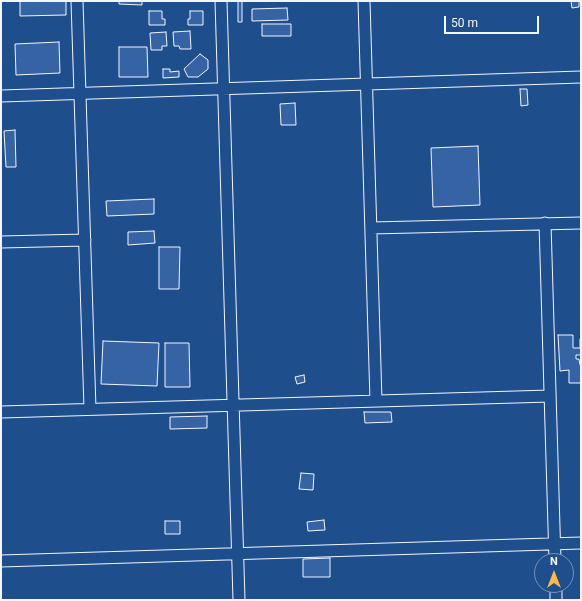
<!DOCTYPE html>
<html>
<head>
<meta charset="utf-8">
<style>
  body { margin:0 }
  #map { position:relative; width:582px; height:601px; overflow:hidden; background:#1f4e8c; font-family:Roboto,sans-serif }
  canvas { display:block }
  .frame { position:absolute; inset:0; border:2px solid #f2f6ff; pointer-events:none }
  .north { position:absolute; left:534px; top:553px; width:40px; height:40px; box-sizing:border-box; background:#1f4e8c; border:1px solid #7391ba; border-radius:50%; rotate:0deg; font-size:11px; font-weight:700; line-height:16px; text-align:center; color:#f2f6ff }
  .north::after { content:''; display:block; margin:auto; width:14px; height:18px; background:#ffb74d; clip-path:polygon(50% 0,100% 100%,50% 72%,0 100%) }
  .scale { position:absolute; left:444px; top:16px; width:95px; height:18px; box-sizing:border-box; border:2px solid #f2f6ff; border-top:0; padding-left:5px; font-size:12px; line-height:14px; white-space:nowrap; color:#f2f6ff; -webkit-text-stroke:3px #1f4e8c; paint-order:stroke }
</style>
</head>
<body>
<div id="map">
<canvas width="582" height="601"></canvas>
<div class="frame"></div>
<div class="north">N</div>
<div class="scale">50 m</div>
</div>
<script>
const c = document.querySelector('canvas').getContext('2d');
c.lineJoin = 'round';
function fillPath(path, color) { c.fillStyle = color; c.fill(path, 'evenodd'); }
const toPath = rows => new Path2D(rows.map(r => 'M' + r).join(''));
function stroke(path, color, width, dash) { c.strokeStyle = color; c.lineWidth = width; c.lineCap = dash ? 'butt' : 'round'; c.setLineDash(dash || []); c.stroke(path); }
const building = toPath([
  [20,1,66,1,66,15,20,16,20,1],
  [119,1,142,1,142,5,119,4,119,1],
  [238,1,242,1,242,22,238,22,238,1],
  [571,1,579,1,579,7,572,8,571,1],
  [287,8,288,20,252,21,252,9,287,8],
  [149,11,162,11,162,19,165,19,165,25,149,25,149,11],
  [190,11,203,11,203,25,188,25,188,19,190,19,190,11],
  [262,24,291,24,291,36,262,36,262,24],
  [190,31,191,49,180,49,179,46,174,46,173,32,190,31],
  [166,32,167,46,162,46,162,50,151,50,150,33,166,32],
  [59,42,60,73,16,75,15,44,59,42],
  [119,47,147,47,148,77,119,77,119,47],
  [200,54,208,60,208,69,198,77,188,77,184,69,200,54],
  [163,69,170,69,170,72,179,71,179,77,163,78,163,69],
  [520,89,527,89,528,105,521,106,520,89],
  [295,103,296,125,281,125,280,104,295,103],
  [15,130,16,167,6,167,4,131,15,130],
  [478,146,480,205,433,207,431,148,478,146],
  [154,199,154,214,107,216,106,201,154,199],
  [154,231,155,243,128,245,128,232,154,231],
  [159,247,180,247,179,289,159,289,159,247],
  [558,335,573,335,573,348,580,348,580,339,581,338,581,355,576,355,576,359,579,359,580,365,581,365,581,383,569,383,569,370,560,371,558,335],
  [103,341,159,343,157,386,101,384,103,341],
  [165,343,189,343,190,387,165,387,165,343],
  [304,375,305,382,297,384,295,377,304,375],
  [364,412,391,412,392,422,365,423,364,412],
  [207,416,207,428,170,429,170,417,207,416],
  [301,473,314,474,313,490,299,489,301,473],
  [324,520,325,530,308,531,307,522,324,520],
  [165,521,180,521,180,534,165,534,165,521],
  [330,558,330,577,303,577,303,559,330,558]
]);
const minor = toPath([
  [77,1,90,409],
  [221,1,239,600],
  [364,1,376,401],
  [1,96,581,77],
  [545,223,555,561],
  [371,228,581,223],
  [1,242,85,240],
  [1,412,550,396],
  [1,561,581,543],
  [556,585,556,600]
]);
fillPath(building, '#3563a3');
stroke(building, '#f2f6ff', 1);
stroke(minor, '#f2f6ff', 13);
stroke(minor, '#1f4e8c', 11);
</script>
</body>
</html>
